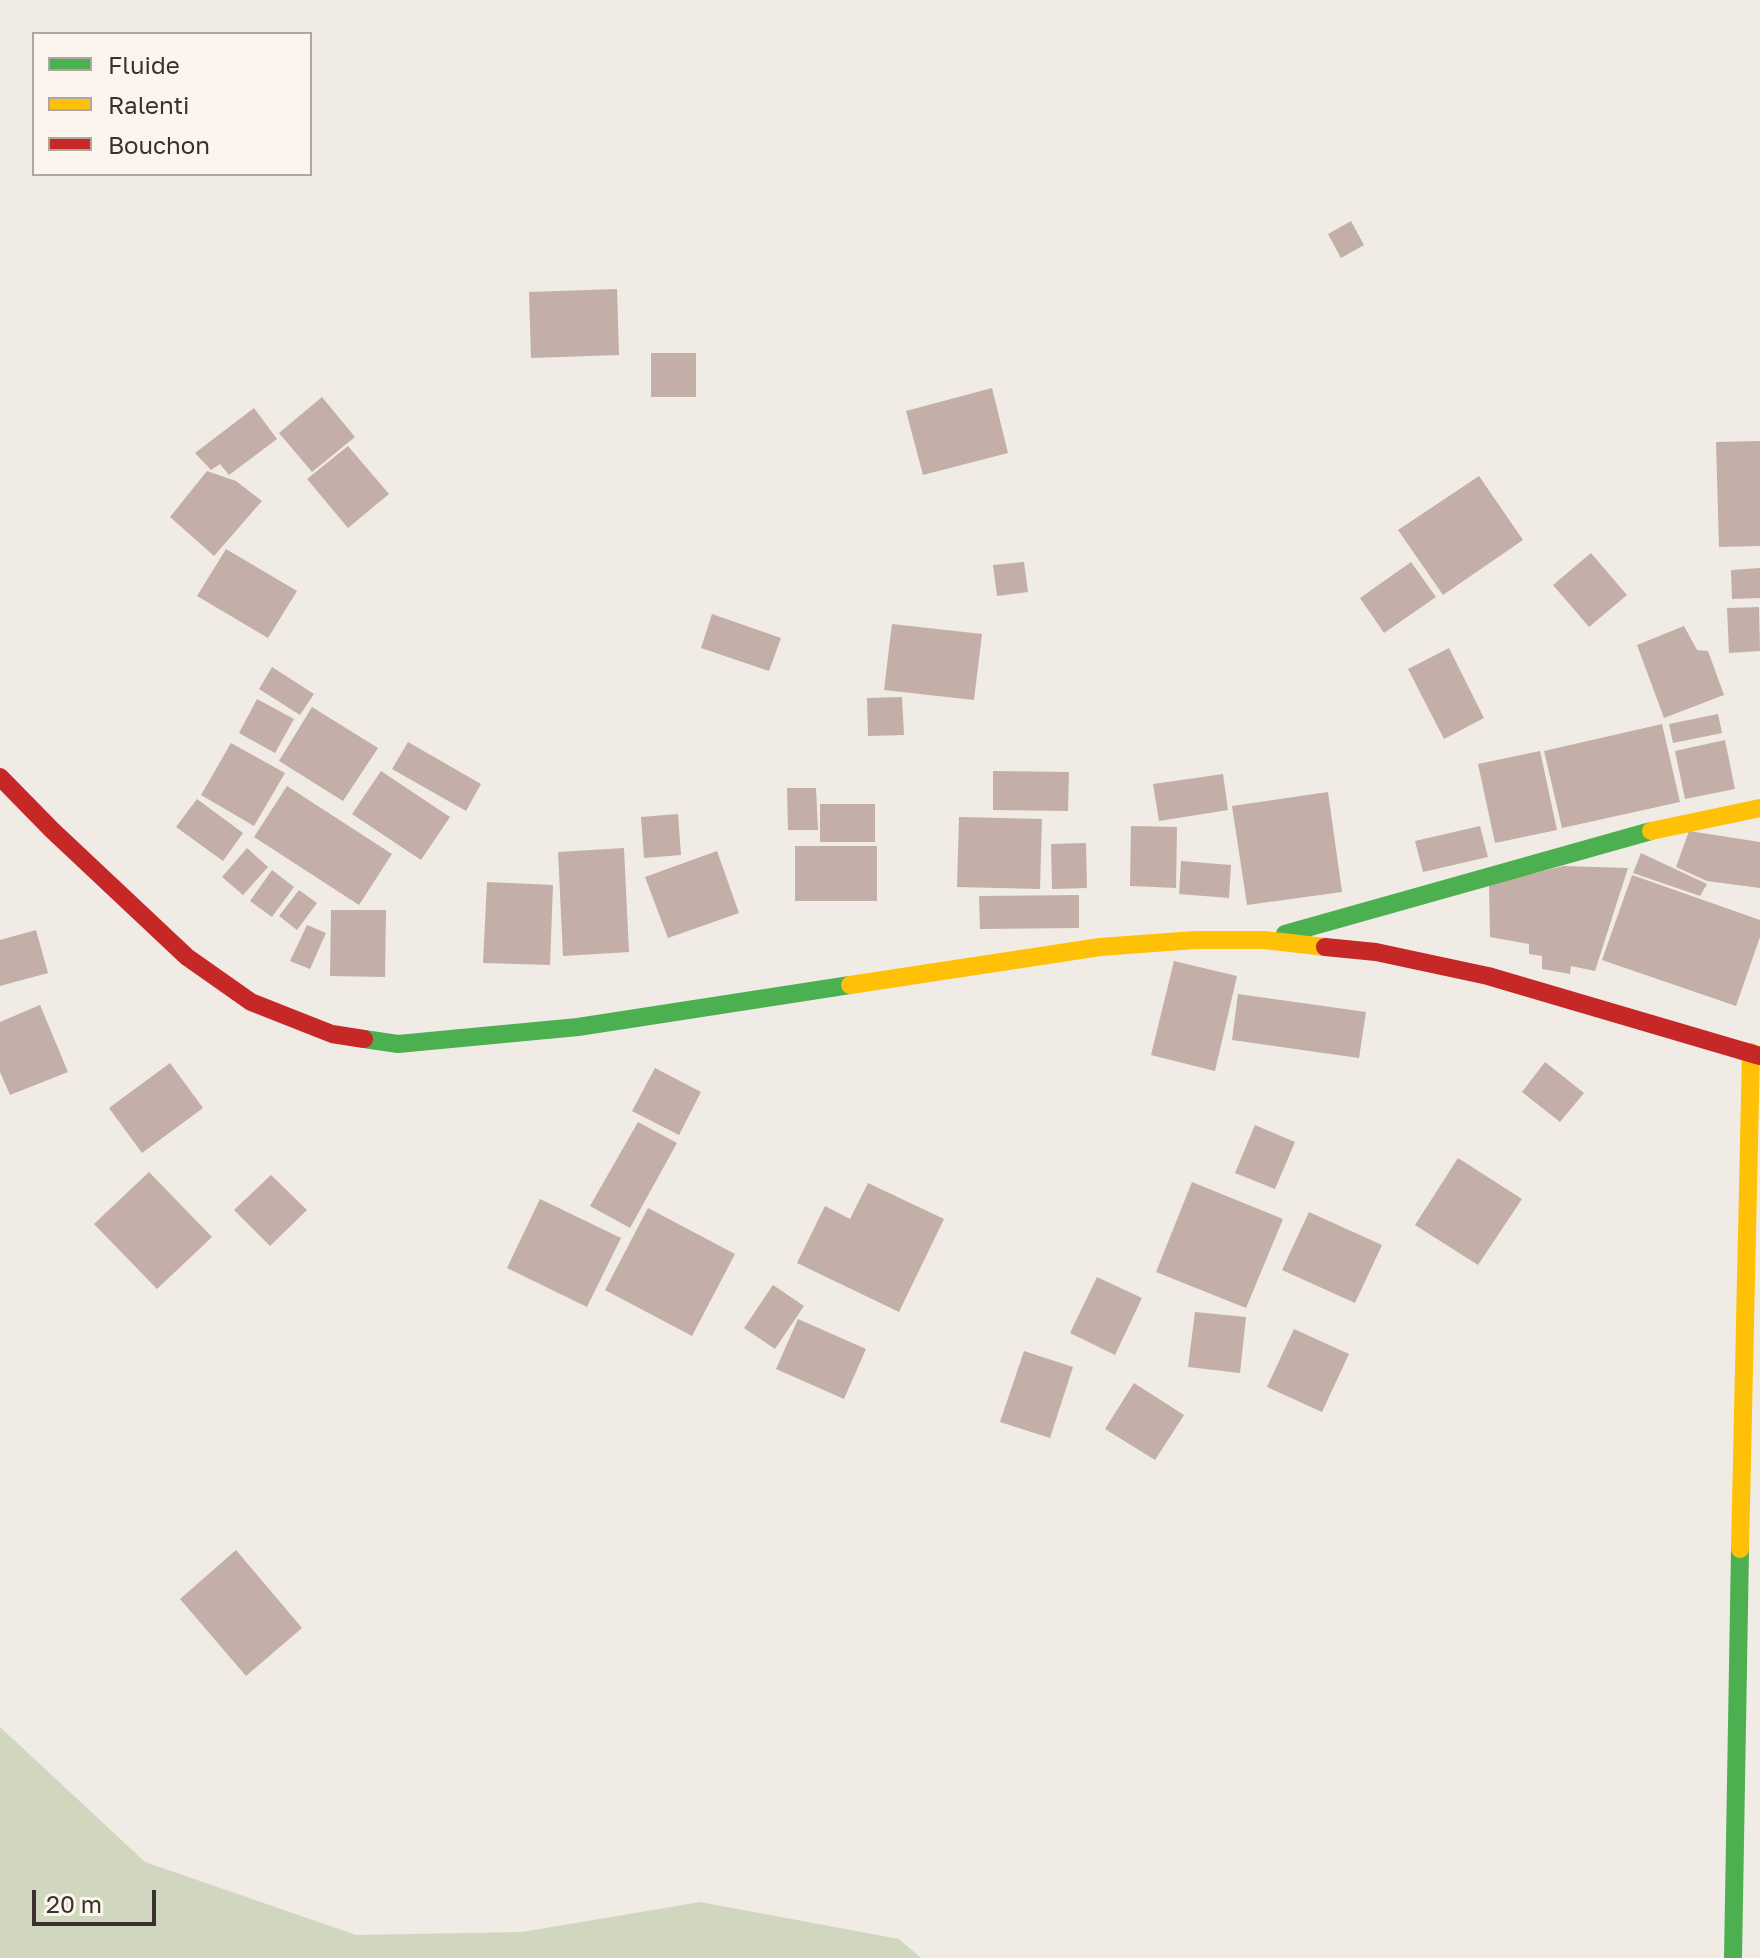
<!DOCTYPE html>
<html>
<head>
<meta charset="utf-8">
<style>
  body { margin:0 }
  #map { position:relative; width:1760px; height:1958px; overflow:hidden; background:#f0ebe5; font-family:"Golos Text",sans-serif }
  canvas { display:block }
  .legend { position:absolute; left:32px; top:32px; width:280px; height:144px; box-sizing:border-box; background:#fbf5ee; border:2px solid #aea6a0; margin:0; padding:10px 14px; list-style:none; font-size:24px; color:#3b302b }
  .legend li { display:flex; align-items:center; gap:16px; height:40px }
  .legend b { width:40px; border:2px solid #aea6a0 }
  .scale { position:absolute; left:32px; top:1890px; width:124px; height:36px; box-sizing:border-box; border:4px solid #3b302b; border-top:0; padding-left:10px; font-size:24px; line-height:28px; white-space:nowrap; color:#3b302b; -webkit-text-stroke:6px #fbf5ee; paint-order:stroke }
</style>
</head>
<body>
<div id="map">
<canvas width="1760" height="1958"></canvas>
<ul class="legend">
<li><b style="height:10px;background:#4caf50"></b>Fluide</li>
<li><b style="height:10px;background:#ffc107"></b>Ralenti</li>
<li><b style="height:10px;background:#c62828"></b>Bouchon</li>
</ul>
<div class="scale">20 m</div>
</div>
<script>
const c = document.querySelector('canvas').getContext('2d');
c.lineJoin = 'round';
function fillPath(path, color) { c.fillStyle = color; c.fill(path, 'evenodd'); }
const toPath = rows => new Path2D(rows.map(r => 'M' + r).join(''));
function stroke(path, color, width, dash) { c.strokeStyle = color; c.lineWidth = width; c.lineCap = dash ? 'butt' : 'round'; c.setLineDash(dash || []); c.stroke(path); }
const green = toPath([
  [0,1727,145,1862,356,1935,522,1932,700,1902,899,1939,921,1958,0,1958]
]);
const building = toPath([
  [1351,221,1364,245,1341,258,1328,234],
  [617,289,619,355,531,358,529,292],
  [651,353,696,353,696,397,651,397],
  [992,388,1008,453,923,475,906,411],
  [322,397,355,437,312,472,279,433],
  [254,408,277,439,229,475,220,464,211,470,195,453],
  [1760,441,1760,546,1719,547,1716,442],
  [348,446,389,494,348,528,307,479],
  [207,471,236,481,262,501,214,556,170,517],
  [1479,476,1523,540,1443,595,1398,530],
  [226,549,297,591,268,638,197,596],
  [1591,553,1627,595,1589,627,1553,585],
  [1024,562,1028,592,997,596,993,565],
  [1411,562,1436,597,1384,633,1360,598],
  [1760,568,1760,598,1732,599,1731,570],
  [1759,607,1760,651,1729,653,1727,608],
  [712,614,781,638,769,671,701,648],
  [892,624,982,634,974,700,884,690],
  [1684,626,1697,650,1708,651,1724,695,1664,718,1637,645],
  [1449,648,1484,718,1444,739,1408,669],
  [272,667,314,694,300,715,259,689],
  [902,697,904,735,868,736,867,698],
  [257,699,294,719,275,753,239,733],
  [312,707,378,748,343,801,279,761],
  [1718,714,1722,733,1673,743,1669,724],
  [1662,724,1680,802,1562,828,1544,751],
  [1725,740,1735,789,1685,799,1675,751],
  [408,742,481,784,466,811,392,769],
  [231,743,285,773,254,826,201,795],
  [1540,751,1557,830,1495,843,1478,764],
  [381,771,450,817,421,860,352,814],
  [993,771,1069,772,1068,811,993,810],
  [1223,774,1228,810,1159,821,1153,784],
  [287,786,392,854,359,905,254,837],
  [787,788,816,788,818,830,788,830],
  [1328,792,1342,892,1247,905,1232,806],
  [197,799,243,833,223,861,176,827],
  [820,804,875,804,875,842,820,842],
  [678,814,681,855,644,858,641,817],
  [959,817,1042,819,1040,889,957,887],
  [1131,826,1177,827,1176,888,1130,886],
  [1480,826,1488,857,1423,872,1415,841],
  [1689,831,1760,842,1760,888,1707,881,1676,867],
  [1086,843,1087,888,1052,889,1051,844],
  [795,846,877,846,877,901,795,901],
  [247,848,268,867,243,895,222,877],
  [624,848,629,952,563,956,558,852],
  [717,851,739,913,668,938,645,877],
  [1641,853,1707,884,1700,896,1633,873],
  [1181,861,1231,865,1229,898,1179,894],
  [1564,866,1628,868,1595,971,1571,966,1570,974,1542,969,1542,956,1529,954,1529,944,1490,937,1489,884],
  [272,870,294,887,272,917,250,901],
  [1632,875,1760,920,1760,937,1736,1006,1602,960],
  [487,882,553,885,550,965,483,963],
  [299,890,317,903,297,930,279,916],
  [1079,895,1079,928,980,929,979,896],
  [331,910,386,910,385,977,330,976],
  [307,925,326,933,310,969,290,961],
  [36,930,48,973,0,986,0,940],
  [1174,961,1237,976,1215,1071,1151,1055],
  [1238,994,1366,1012,1359,1058,1232,1040],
  [40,1005,68,1072,10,1095,0,1072,0,1022],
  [1545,1062,1584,1093,1560,1122,1522,1092],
  [170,1063,203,1108,142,1153,109,1108],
  [655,1068,701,1092,679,1135,632,1111],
  [638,1122,677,1143,630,1228,590,1206],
  [1255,1125,1295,1142,1275,1189,1235,1173],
  [1458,1158,1522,1199,1478,1265,1415,1225],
  [149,1172,212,1237,157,1289,94,1224],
  [271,1175,307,1210,270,1246,234,1210],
  [1192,1182,1283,1219,1246,1308,1156,1272],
  [868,1183,944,1219,899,1312,797,1263,825,1206,850,1219],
  [540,1199,621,1238,587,1307,507,1268],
  [648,1208,735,1254,692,1336,605,1290],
  [1309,1212,1382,1245,1355,1303,1282,1270],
  [1097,1277,1142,1298,1115,1355,1070,1333],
  [773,1285,804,1306,775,1349,744,1328],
  [1195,1312,1246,1317,1240,1373,1188,1367],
  [798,1319,866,1349,844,1399,776,1369],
  [1294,1329,1349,1354,1322,1412,1267,1387],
  [1024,1351,1073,1367,1050,1438,1000,1422],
  [1134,1383,1184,1415,1155,1460,1105,1429],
  [236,1550,302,1628,246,1676,180,1599]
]);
const fast = toPath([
  [1285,934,1651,831],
  [364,1039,398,1044,578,1027,850,985],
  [1733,1958,1740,1549]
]);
const slow = toPath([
  [1651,831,1760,808],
  [850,985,1100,947,1195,940,1264,940,1325,947],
  [1740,1549,1751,1052]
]);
const jam = toPath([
  [0,777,52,830,187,957,251,1002,332,1034,364,1039],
  [1325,947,1376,952,1488,976,1760,1056]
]);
fillPath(green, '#d1d6bf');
fillPath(building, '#c3afa7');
stroke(fast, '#4caf50', 18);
stroke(slow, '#ffc107', 18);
stroke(jam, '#c62828', 18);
</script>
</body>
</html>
